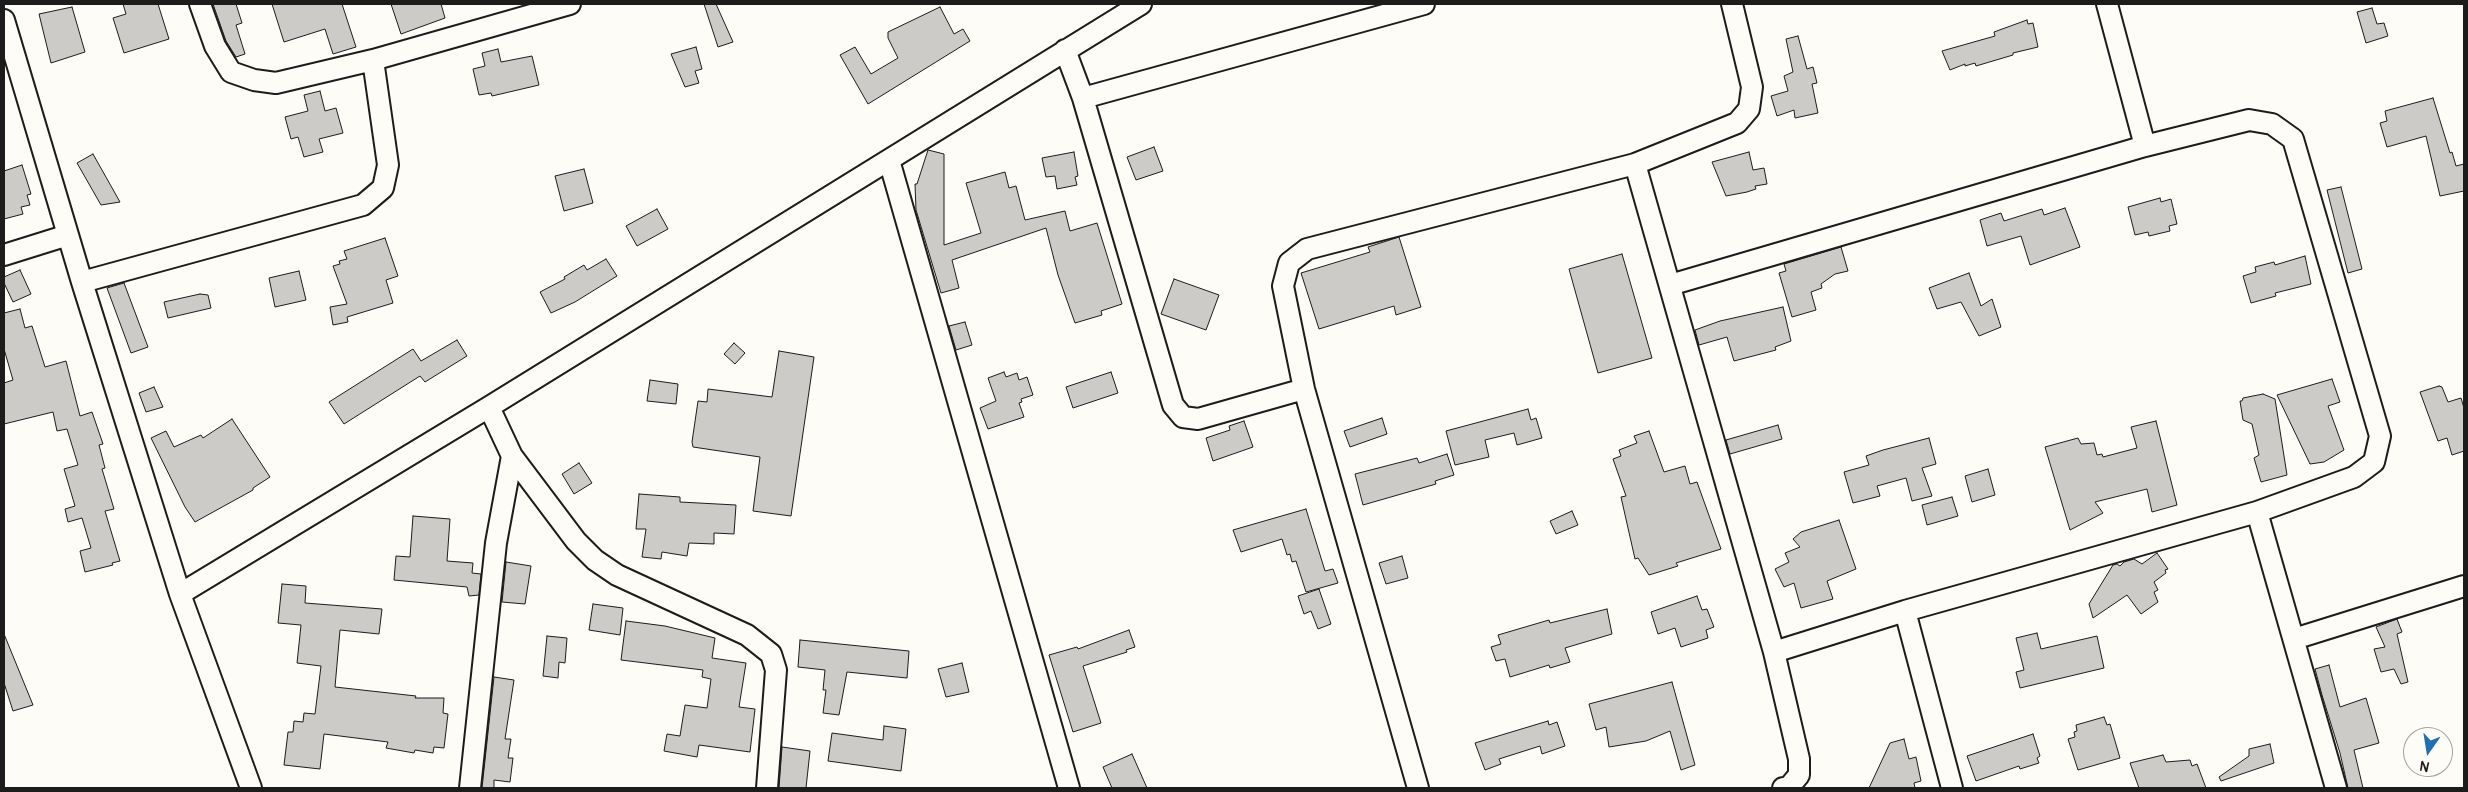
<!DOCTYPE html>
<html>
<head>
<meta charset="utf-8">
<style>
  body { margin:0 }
  #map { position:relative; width:2468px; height:792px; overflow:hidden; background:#fdfcf7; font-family:Pangolin,sans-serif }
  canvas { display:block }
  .frame { position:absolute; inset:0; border:5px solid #1c1c1c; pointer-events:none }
  .north { position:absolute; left:2403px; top:727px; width:50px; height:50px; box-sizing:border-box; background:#fdfcf7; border:1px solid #a3a29f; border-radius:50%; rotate:193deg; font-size:14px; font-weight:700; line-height:20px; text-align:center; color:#1c1c1c }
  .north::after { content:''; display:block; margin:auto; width:18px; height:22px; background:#1f6fb2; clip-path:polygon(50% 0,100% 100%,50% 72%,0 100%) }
</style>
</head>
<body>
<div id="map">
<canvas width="2468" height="792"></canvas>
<div class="frame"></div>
<div class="north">N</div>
</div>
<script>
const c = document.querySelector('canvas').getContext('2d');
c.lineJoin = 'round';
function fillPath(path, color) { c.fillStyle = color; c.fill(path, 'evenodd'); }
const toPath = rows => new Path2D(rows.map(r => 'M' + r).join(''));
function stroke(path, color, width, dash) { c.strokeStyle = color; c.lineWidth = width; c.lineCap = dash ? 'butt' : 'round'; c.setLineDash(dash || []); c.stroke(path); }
const building = toPath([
  [123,4,158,4,169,39,124,53,113,18,126,14,123,4],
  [213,4,236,4,242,23,236,25,245,54,236,57,226,41,213,4],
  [272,4,342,4,356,47,333,54,325,29,284,42,272,4],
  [391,4,441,4,445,18,401,34,391,4],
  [704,4,716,4,733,42,718,47,704,4],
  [72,7,85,52,51,63,39,14,72,7],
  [940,7,954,34,963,29,970,41,868,104,840,55,855,47,871,74,898,58,888,38,888,32,940,7],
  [2372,8,2377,24,2384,23,2388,36,2366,43,2357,12,2372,8],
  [2027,20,2028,24,2033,23,2038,47,2013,53,2013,55,1976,66,1975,63,1965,66,1965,64,1950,70,1942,51,1995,36,1994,32,2027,20],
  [1798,36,1807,69,1813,67,1817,83,1812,84,1818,113,1795,118,1794,110,1777,116,1771,96,1788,91,1784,76,1793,72,1786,39,1798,36],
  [696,47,702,69,695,71,699,83,685,87,671,54,696,47],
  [498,49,501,62,532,56,539,85,492,96,491,93,479,95,473,69,485,66,482,53,498,49],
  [320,91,325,111,336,108,343,133,319,139,323,152,304,157,298,137,291,139,285,117,308,111,304,95,320,91],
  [2433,98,2450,153,2452,152,2456,166,2464,164,2464,191,2440,196,2426,136,2387,147,2380,123,2387,121,2385,111,2433,98],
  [1154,147,1163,171,1136,180,1127,157,1154,147],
  [928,150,944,154,944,245,981,233,966,183,1005,172,1009,188,1016,186,1025,220,1065,211,1070,231,1097,223,1122,304,1101,311,1102,315,1075,323,1058,275,1046,228,952,260,959,288,941,293,916,210,915,184,917,184,928,150],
  [1074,152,1078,176,1075,177,1077,185,1057,189,1055,176,1046,177,1042,158,1074,152],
  [1749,152,1753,170,1764,168,1767,184,1755,186,1756,189,1747,192,1726,196,1712,162,1749,152],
  [93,154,120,202,101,205,77,163,93,154],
  [22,165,31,194,27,195,30,205,21,207,23,214,4,219,4,171,22,165],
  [584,169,593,203,564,211,555,176,584,169],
  [2341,187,2362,269,2348,273,2327,190,2341,187],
  [2160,198,2161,202,2171,199,2177,224,2169,226,2170,231,2149,236,2148,232,2135,235,2128,207,2160,198],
  [2065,208,2080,247,2030,265,2021,236,1987,246,1980,220,2001,213,2004,221,2042,209,2044,215,2065,208],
  [657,209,668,229,637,246,626,226,657,209],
  [1399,237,1421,307,1396,315,1394,306,1319,329,1301,273,1370,252,1368,247,1399,237],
  [385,238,398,276,386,280,393,303,347,317,348,322,333,325,330,307,347,304,333,266,340,264,339,261,347,259,344,251,385,238],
  [1841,247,1848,271,1835,274,1821,284,1822,288,1811,292,1816,310,1792,317,1779,273,1786,271,1784,264,1841,247],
  [1622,254,1652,358,1598,373,1569,269,1622,254],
  [2305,256,2311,284,2275,293,2276,296,2251,303,2243,276,2256,272,2255,267,2274,262,2275,265,2305,256],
  [606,259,617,276,575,302,551,313,540,292,565,279,564,277,584,265,587,270,606,259],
  [20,270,31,294,13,302,4,283,4,277,20,270],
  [299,271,306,300,275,307,269,278,299,271],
  [1969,273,1981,306,1992,299,2001,327,1979,336,1961,302,1937,309,1929,288,1969,273],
  [1174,279,1219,295,1206,330,1161,314,1174,279],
  [124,283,148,347,131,353,107,288,124,283],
  [200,294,208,295,211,308,168,318,164,302,200,294],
  [1783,307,1791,341,1775,347,1776,350,1734,361,1727,337,1699,345,1695,330,1720,321,1783,307],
  [20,309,25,328,32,326,45,367,66,361,80,416,92,412,103,444,99,445,105,468,102,469,114,509,105,511,120,561,112,563,113,565,85,572,80,551,91,548,82,518,68,522,65,509,75,506,64,469,78,465,67,429,57,431,53,412,4,424,4,383,13,380,4,349,4,313,20,309],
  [965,322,972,345,956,350,949,326,965,322],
  [457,340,467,356,425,382,420,376,344,424,329,402,413,349,421,361,457,340],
  [734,343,745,353,735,364,724,354,734,343],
  [779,351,814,357,791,516,753,511,760,457,693,447,692,442,698,401,707,402,708,389,772,397,779,351],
  [1004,372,1006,377,1017,373,1019,380,1027,377,1033,395,1021,399,1022,402,1019,403,1024,417,988,429,980,408,996,401,988,378,1004,372],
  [1111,372,1118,393,1073,408,1066,387,1111,372],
  [2332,379,2340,402,2328,406,2344,450,2324,462,2310,464,2277,395,2332,379],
  [650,380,678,384,676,404,647,401,650,380],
  [2439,386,2442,387,2448,402,2461,398,2464,408,2464,451,2452,455,2447,438,2438,441,2420,392,2439,386],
  [154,387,163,407,146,412,139,393,154,387],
  [2263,394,2275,399,2287,475,2261,482,2254,458,2259,455,2252,424,2243,420,2240,401,2242,401,2243,398,2263,394],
  [1528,409,1531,420,1536,418,1542,438,1517,445,1514,433,1485,440,1489,457,1455,465,1446,431,1528,409],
  [1382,418,1387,434,1350,447,1344,431,1382,418],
  [232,419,270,477,253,488,253,490,195,522,185,507,151,438,166,431,174,447,201,435,203,438,232,419],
  [1244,421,1253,447,1213,461,1206,438,1230,430,1229,426,1244,421],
  [2156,421,2177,505,2152,512,2147,489,2095,502,2103,513,2070,530,2045,447,2078,438,2081,444,2094,443,2097,455,2102,454,2103,457,2137,448,2131,427,2156,421],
  [1778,425,1782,439,1730,454,1726,440,1778,425],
  [1649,431,1664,472,1685,466,1690,484,1697,482,1721,549,1676,563,1678,566,1649,575,1638,558,1635,559,1621,497,1626,496,1613,459,1621,456,1619,450,1637,443,1634,436,1649,431],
  [1929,438,1936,464,1922,468,1932,496,1912,501,1906,478,1877,486,1880,496,1853,503,1844,472,1869,465,1866,456,1883,450,1929,438],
  [1447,454,1454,475,1435,481,1436,484,1363,505,1355,474,1417,458,1419,463,1447,454],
  [579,463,592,483,574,494,562,474,579,463],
  [1988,469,1995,495,1972,502,1965,476,1988,469],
  [639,494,680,497,680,502,736,505,734,534,714,533,714,544,689,543,687,556,662,552,661,559,642,557,646,529,636,529,639,494],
  [1952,497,1958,516,1927,525,1922,505,1952,497],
  [1306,509,1325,571,1333,569,1338,583,1306,592,1296,561,1292,562,1290,554,1287,555,1282,539,1241,552,1233,530,1306,509],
  [1572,511,1578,525,1556,534,1550,521,1572,511],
  [413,516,450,519,447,561,473,563,472,573,481,574,479,595,469,596,467,587,394,580,396,556,410,557,413,516],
  [1839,520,1856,569,1827,581,1833,599,1801,608,1794,583,1784,587,1775,569,1789,562,1785,553,1800,547,1793,539,1801,532,1839,520],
  [2157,553,2168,569,2165,570,2166,573,2154,582,2158,590,2154,592,2158,602,2141,614,2127,595,2093,618,2089,604,2113,565,2117,564,2120,566,2124,562,2134,559,2142,564,2157,553],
  [1402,556,1408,578,1386,584,1379,563,1402,556],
  [506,562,531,566,525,604,502,602,506,562],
  [282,584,306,586,305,603,382,609,379,634,340,630,335,687,416,696,415,698,444,698,443,713,448,714,444,748,434,747,433,753,415,750,414,753,386,748,388,742,324,734,320,769,284,765,288,732,293,732,294,721,303,722,304,713,315,714,321,666,297,663,301,625,278,623,282,584],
  [1319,589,1331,624,1318,629,1311,611,1304,614,1298,596,1319,589],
  [1697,596,1702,610,1707,609,1714,627,1706,630,1708,638,1681,647,1675,628,1658,634,1651,612,1697,596],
  [593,604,623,608,620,635,589,630,593,604],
  [1607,609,1612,634,1565,648,1570,662,1550,668,1549,665,1510,677,1505,659,1496,661,1491,647,1501,644,1498,635,1549,620,1550,623,1607,609],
  [2397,619,2402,632,2397,634,2408,682,2401,684,2394,669,2381,672,2374,649,2385,647,2376,627,2397,619],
  [626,621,665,626,715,638,712,658,746,663,739,707,755,709,750,752,699,745,697,757,664,751,667,734,680,736,685,705,707,708,711,679,702,677,703,670,621,660,626,621],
  [1129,630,1135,647,1126,650,1127,652,1083,666,1101,723,1073,732,1049,655,1077,647,1078,649,1129,630],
  [2037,633,2041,649,2097,636,2104,668,2020,688,2016,672,2024,670,2016,638,2037,633],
  [4,634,33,705,13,711,4,683,4,634],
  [547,636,567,638,565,663,559,662,558,678,543,676,547,636],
  [800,640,909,651,907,678,847,672,839,715,823,713,826,690,823,690,825,670,798,667,800,640],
  [962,663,969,692,946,697,938,669,962,663],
  [2329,665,2340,707,2366,698,2379,743,2354,750,2363,788,2348,788,2340,753,2322,695,2315,669,2329,665],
  [494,677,514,680,505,739,511,739,508,758,513,758,510,782,494,780,494,788,482,788,494,677],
  [1672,682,1695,765,1681,770,1670,731,1646,741,1609,747,1606,727,1596,730,1589,704,1672,682],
  [2104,717,2107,725,2110,724,2120,758,2078,770,2068,739,2075,737,2074,732,2077,731,2076,725,2104,717],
  [1548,721,1549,725,1557,722,1565,746,1542,754,1540,746,1499,759,1501,764,1485,770,1475,743,1548,721],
  [884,726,906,729,901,771,828,761,832,733,883,740,884,726],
  [2033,734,2040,756,2037,758,2039,763,2020,769,2019,766,1976,781,1967,756,2033,734],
  [1904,739,1909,759,1916,757,1921,781,1914,783,1915,788,1869,788,1890,743,1904,739],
  [2270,744,2274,763,2221,781,2219,777,2249,756,2249,749,2270,744],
  [782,747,810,751,806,788,779,788,782,747],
  [1132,754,1147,788,1112,788,1103,767,1132,754],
  [2163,755,2166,762,2190,760,2192,766,2197,764,2206,788,2139,788,2130,763,2163,755]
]);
const street = toPath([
  [200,4,215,46,231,72,254,80,276,83,373,60],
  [2107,4,2145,146],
  [4,20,82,282,180,594,251,788],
  [1065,50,1083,98,1424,4],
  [1083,98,1173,405,1183,417,1198,419,1304,389],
  [889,160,1069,788],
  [1635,164,1774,652,1799,759,1799,775,1789,787,1783,788],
  [4,255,68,235],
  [82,282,363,205,383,188,388,165,373,60,570,4],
  [1670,285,2145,146,2249,120,2272,124,2293,139,2380,436,2374,462,2354,477,2257,512,1905,611,1774,652],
  [489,407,512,456,576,541,595,560,617,575,747,635,771,654,776,670,767,788],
  [2257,512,2336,788],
  [180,594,489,407,1141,4],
  [1905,611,1952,788],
  [2294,639,2464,586],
  [470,788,496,543,512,456],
  [1418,788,1304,389,1283,286,1289,263,1307,249,1635,164,1737,123,1749,109,1752,87,1732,4]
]);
fillPath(building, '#cccbc8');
stroke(building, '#1c1c1c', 1);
stroke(street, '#1c1c1c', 24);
stroke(street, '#fdfcf7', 20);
</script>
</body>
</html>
